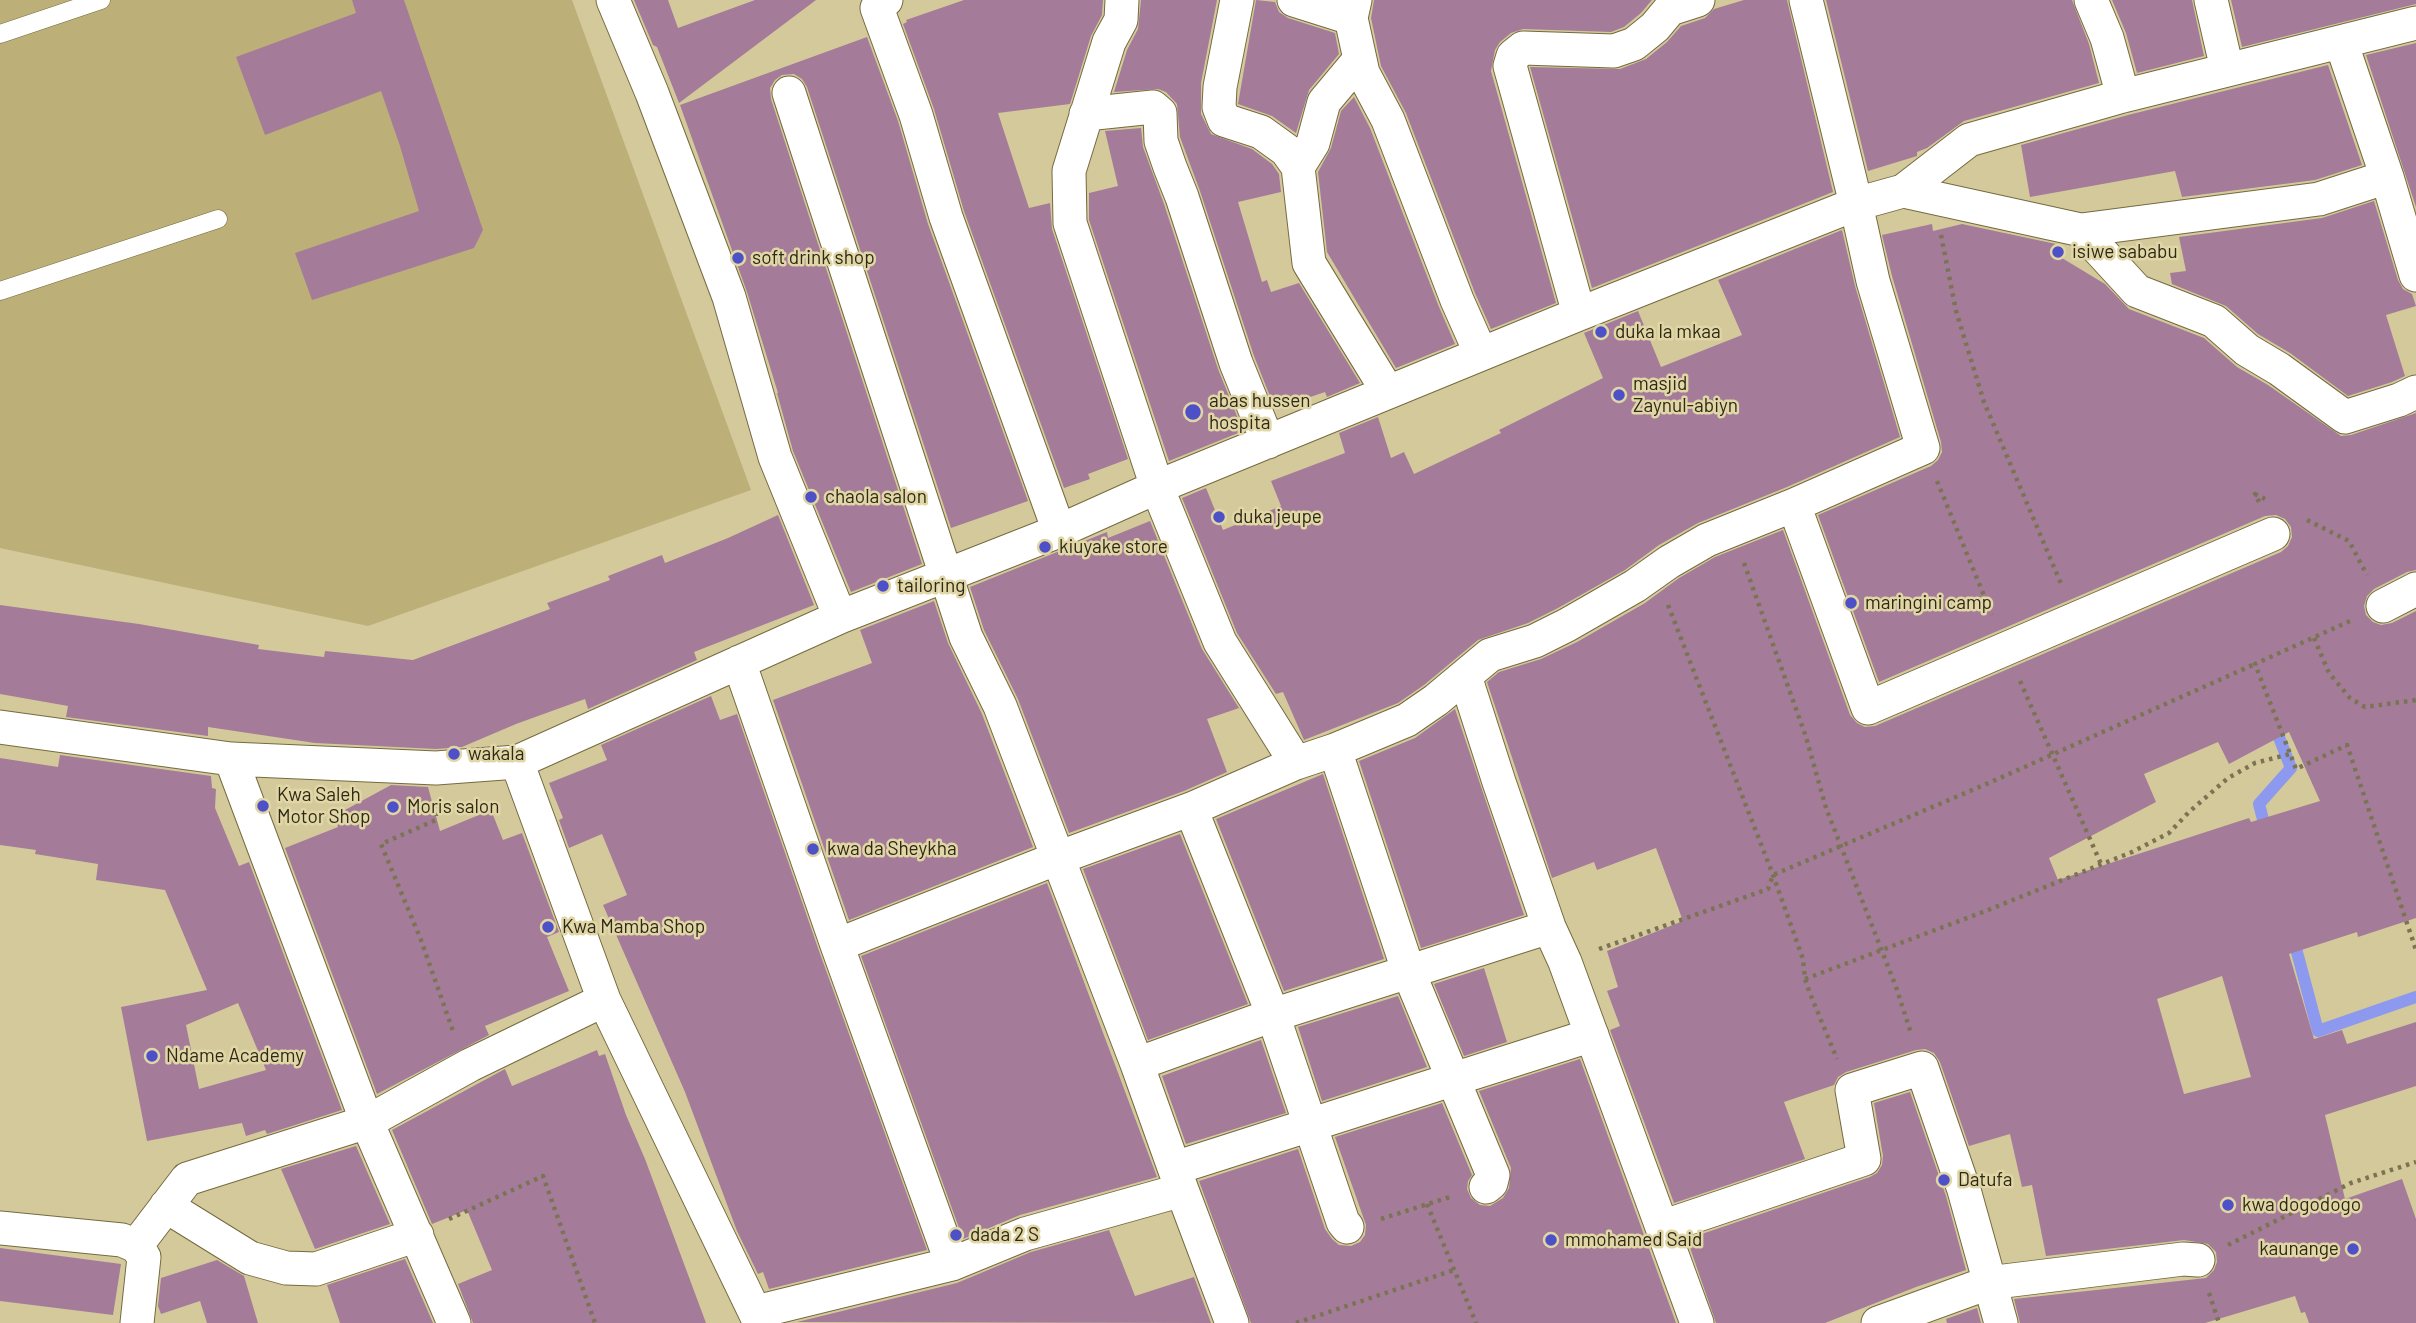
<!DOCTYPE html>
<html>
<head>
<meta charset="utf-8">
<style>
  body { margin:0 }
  canvas { display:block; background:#d4c99a }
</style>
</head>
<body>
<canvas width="2416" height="1323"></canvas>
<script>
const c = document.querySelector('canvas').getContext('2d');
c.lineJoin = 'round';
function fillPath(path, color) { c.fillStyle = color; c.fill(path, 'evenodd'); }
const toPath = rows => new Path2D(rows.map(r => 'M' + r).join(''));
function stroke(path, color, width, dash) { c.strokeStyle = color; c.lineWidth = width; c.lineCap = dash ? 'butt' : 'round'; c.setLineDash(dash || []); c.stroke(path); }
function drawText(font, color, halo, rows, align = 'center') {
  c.font = font + ' Barlow,sans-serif'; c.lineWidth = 5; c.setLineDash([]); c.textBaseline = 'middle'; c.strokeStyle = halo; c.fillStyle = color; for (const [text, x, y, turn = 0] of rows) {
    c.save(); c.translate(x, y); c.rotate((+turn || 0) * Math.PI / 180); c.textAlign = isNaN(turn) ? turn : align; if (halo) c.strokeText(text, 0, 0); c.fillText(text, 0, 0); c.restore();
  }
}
const green = toPath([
  [0,0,572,0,751,490,368,626,0,548]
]);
const stream = toPath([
  [2267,835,2259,804,2291,768,2273,722],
  [2293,937,2318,1031,2416,997]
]);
const building = toPath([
  [352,0,404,0,483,230,474,248,312,300,295,253,419,211,400,146,381,91,265,135,236,57,356,13],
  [634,0,668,0,678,28,755,0,816,0,679,103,657,47,653,45],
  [964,0,1103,0,1102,15,1091,36,1070,104,998,113,1029,208,1050,203,1052,229,1128,459,1088,474,1090,479,1064,488,964,211,934,109,903,24,907,22,906,20],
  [1141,0,1217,0,1201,83,1201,114,1211,134,1252,149,1272,164,1279,174,1281,192,1238,202,1262,282,1267,280,1271,292,1299,283,1360,383,1327,397,1325,392,1275,409,1254,356,1200,191,1180,137,1177,104,1166,92,1158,89,1114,92,1127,50,1138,29],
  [1256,0,1275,2,1279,12,1288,18,1335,33,1339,54,1309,90,1296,133,1272,116,1238,104],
  [1374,0,1652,0,1641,13,1624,27,1611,32,1523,29,1511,33,1500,42,1495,50,1491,71,1556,303,1491,329,1475,293,1406,113,1381,66,1371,18],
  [1744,0,1787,0,1833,192,1592,288,1530,67,1620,69,1646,59,1667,42,1681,26,1705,18,1714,9],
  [1826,0,2072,0,2089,44,2099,83,1964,121,1927,148,1917,152,1917,156,1868,171],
  [2112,0,2192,0,2204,56,2137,73,2126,33],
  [2231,0,2416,0,2416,4,2242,47],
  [867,37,898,121,928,224,1028,501,951,528,807,87,802,79,794,74,782,75,775,80,770,88,771,99,922,564,851,592,793,451,777,393,778,393,747,292,680,105],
  [2416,43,2416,207,2366,55],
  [2328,65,2362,165,2315,180,2182,197,2175,171,2030,197,2021,145,2128,115],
  [1354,97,1370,128,1439,307,1455,344,1396,368,1327,252,1318,172,1331,148,1341,111],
  [1141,128,1143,147,1164,204,1218,369,1243,431,1169,461,1089,220,1089,193,1118,186,1105,131],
  [2374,201,2398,280,2403,289,2412,294,2416,306,2386,315,2405,376,2392,382,2348,396,2290,353,2258,334,2226,306,2172,284,2170,273,2186,271,2179,237,2322,218],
  [1932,224,1933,231,1962,224,2056,244,2052,252,2105,284,2129,309,2204,338,2237,367,2268,385,2341,436,2351,435,2416,413,2416,570,2407,572,2374,589,2367,596,2364,606,2366,615,2373,622,2381,625,2392,623,2416,611,2416,918,2358,937,2357,932,2289,954,2314,1039,2342,1030,2347,1044,2416,1022,2416,1086,2325,1115,2345,1199,2402,1179,2416,1219,2416,1323,2309,1323,2305,1312,2301,1313,2295,1296,2205,1323,2020,1323,2014,1299,2206,1278,2214,1270,2217,1262,2216,1252,2208,1244,2184,1240,2046,1256,2032,1185,2022,1187,2010,1134,1969,1146,1940,1062,1934,1053,1925,1049,1916,1050,1846,1072,1838,1077,1834,1085,1784,1102,1805,1159,1674,1203,1610,1030,1620,1026,1607,991,1618,987,1607,951,1683,921,1656,848,1597,870,1594,862,1552,878,1487,682,1499,672,1541,659,1577,642,1645,603,1679,578,1715,557,1783,530,1850,715,1857,723,1865,727,1875,726,2281,552,2288,546,2292,537,2291,527,2285,519,2276,515,2265,516,1879,682,1818,515,1931,466,1938,460,1942,452,1941,442,1892,276,1882,235],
  [2289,732,2320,801,2251,822,2249,818,2058,880,2049,858,2156,802,2144,774,2218,742,2229,764],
  [2222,976,2251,1077,2184,1094,2157,999],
  [1842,230,1855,286,1900,437,1787,487,1698,523,1659,545,1625,570,1558,608,1528,623,1478,640,1424,685,1398,703,1304,740,1283,692,1276,694,1237,633,1182,498,1206,488,1223,530,1281,506,1271,481,1345,453,1339,433,1378,417,1391,458,1404,452,1414,474,1501,433,1499,430,1603,378,1584,333,1638,311,1661,367,1742,335,1718,280],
  [778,515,814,605,694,652,697,660,588,709,585,699,516,724,462,747,436,749,315,743,208,727,208,736,66,717,68,706,0,694,0,605,139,624,259,645,258,649,324,657,325,651,413,660,550,609,547,603,610,580,608,576,662,555,665,563,728,538],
  [1150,521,1202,649,1239,708,1207,719,1227,772,1184,791,1069,833,1018,699,984,630,970,587,1107,532,1108,538],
  [934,601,948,643,982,714,1033,847,849,920,773,700,872,663,860,630],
  [711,696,720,720,737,714,819,951,927,1250,769,1289,763,1272,758,1274,737,1231,685,1092,603,905,627,895,602,834,569,848,559,820,563,818,549,783,607,760,601,745],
  [1455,709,1524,915,1421,948,1359,761,1415,738],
  [60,755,211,776,212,788,216,789,215,808,239,866,249,862,342,1110,267,1134,265,1130,246,1136,242,1123,147,1141,121,1007,207,990,165,890,96,880,98,864,35,854,36,850,0,845,0,758,58,767],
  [238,1003,266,1070,199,1089,186,1025],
  [1323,774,1384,959,1284,991,1216,819],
  [391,785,428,787,440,831,491,810,503,840,522,833,559,932,547,937,569,991,485,1026,489,1035,377,1094,285,848,338,827,334,816],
  [1180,834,1248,1004,1148,1040,1083,869],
  [1047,883,1157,1177,1020,1215,963,1239,861,956],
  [1484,968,1507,1042,1464,1056,1434,984],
  [1398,996,1427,1067,1322,1101,1298,1027],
  [1261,1040,1286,1113,1186,1144,1162,1076],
  [597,1050,599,1056,605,1054,626,1115,645,1159,706,1323,473,1323,458,1284,492,1270,467,1210,432,1224,392,1130,505,1069,512,1086],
  [1580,1059,1676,1323,1251,1323,1199,1181,1298,1149,1325,1229,1332,1239,1339,1245,1351,1246,1360,1242,1365,1235,1366,1225,1335,1137,1442,1103,1472,1175,1468,1181,1467,1189,1471,1198,1480,1205,1490,1206,1503,1198,1509,1188,1511,1168,1479,1091],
  [1910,1092,1946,1196,1966,1270,1916,1287,1825,1323,1716,1323,1687,1239,1870,1177,1877,1173,1882,1165,1883,1156,1874,1103],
  [356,1146,390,1224,315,1249,281,1169],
  [1109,1230,1135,1296,1194,1277,1211,1323,797,1322,957,1283,1031,1252],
  [0,1248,121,1264,113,1315,0,1301],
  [405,1259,433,1323,340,1323,327,1285],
  [217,1260,244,1276,258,1323,207,1323,200,1301,161,1314,158,1306,161,1278],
  [1977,1308,1981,1323,1947,1323,1946,1319]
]);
const path = toPath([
  [1941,235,1956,311,1984,402,2062,586],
  [1937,481,1992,615],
  [2259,502,2255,494,2265,499],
  [2307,520,2349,541,2367,575],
  [1744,563,1806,737,1826,808,1896,987,1911,1033],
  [1668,605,1773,875,1803,959,1805,979,1809,991,1837,1059],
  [2350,621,2255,664,2296,769,2347,745,2416,950],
  [2314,638,2329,673,2350,698,2365,707,2416,700],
  [2020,681,2101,864],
  [436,804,436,820,381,844,421,940,454,1034],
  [1599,949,1768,889,1773,875,1991,782,2255,664],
  [1805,979,1988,910,2132,852,2169,833,2189,812,2228,778,2255,763,2290,754],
  [1427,1204,1476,1323],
  [449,1219,543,1176,595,1323],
  [1381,1219,1453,1196],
  [2228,1245,2351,1183,2416,1162],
  [2209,1293,2219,1323],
  [1296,1323,1454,1270]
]);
const lane = toPath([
  [0,34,101,0],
  [0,291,218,219]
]);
const street = toPath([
  [613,0,652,93,729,297,775,457,840,617],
  [886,0,877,8,916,115,946,217,1059,531],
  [1122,0,1121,20,1109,42,1069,171,1070,223,1157,487,1220,642,1296,763],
  [1237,0,1220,87,1219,107,1224,120,1261,132,1286,150,1298,167,1309,263,1388,392],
  [1294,0,1351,18],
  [1355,0,1351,18,1363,73,1388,120,1457,300,1481,354],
  [1806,0,1856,204,1873,281,1923,448,1794,505,1868,708,2273,534],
  [2091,0,2107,38,2123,96],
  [2211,0,2227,69],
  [2341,42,2387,177,2416,275],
  [789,93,966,637,1000,706,1058,858,1191,809,1296,763,1335,750,1407,720,1436,700,1490,655,1535,641,1567,625,1635,586,1669,562,1707,540,1794,505],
  [1086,114,1153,107,1160,113,1161,141,1170,167,1182,197,1236,363,1268,442],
  [1298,167,1313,143,1324,102,1360,59],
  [1903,191,2081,230,2137,291,2214,321,2247,350,2279,369,2345,417,2399,400,2416,392],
  [2081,230,2319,199,2387,177],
  [1579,314,1510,66,1513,56,1523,48,1614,51,1634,44,1655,27,1670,9,1698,0],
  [2383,606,2416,589],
  [739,662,837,945,952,1264],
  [1465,676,1499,782,1549,927,1565,962,1697,1323],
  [0,727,231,759,436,768,517,762,604,1000,760,1323],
  [1335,750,1409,973,1493,1175,1491,1183,1486,1187],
  [231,759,367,1122,454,1323],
  [517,762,840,617,1059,531,1157,487,1579,314,1856,204,1903,191,1969,140,2123,96,2416,23],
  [1191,809,1273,1015,1343,1222,1347,1227],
  [837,945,1058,858,1137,1064,1182,1190],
  [1137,1064,1273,1015,1549,927],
  [1175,1168,1592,1035],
  [166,1206,250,1258,286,1268,316,1269,417,1235],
  [1662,1227,1864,1159,1852,1090,1922,1068,1964,1190,2001,1323],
  [0,1228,122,1240,136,1246,144,1257,137,1323],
  [136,1246,187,1179,367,1122,470,1065,604,1000],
  [756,1312,952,1264,1025,1234,1182,1190,1232,1323],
  [1878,1323,1988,1283,2183,1259,2198,1260]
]);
const markers = [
  [2058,252,7,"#4d50c6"],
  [738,258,7,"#4d50c6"],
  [1601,332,7,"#4d50c6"],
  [1619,395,7,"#4d50c6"],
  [1193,412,9,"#4d50c6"],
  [811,497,7,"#4d50c6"],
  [1219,517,7,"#4d50c6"],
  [1045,547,7,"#4d50c6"],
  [883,586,7,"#4d50c6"],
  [1851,603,7,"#4d50c6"],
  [454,754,7,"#4d50c6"],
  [263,806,7,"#4d50c6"],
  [393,807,7,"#4d50c6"],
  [813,849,7,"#4d50c6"],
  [548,927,7,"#4d50c6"],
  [152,1056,7,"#4d50c6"],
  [1944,1180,7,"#4d50c6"],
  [2228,1205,7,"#4d50c6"],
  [956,1235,7,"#4d50c6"],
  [1551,1240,7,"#4d50c6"],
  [2353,1249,7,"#4d50c6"]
];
const poiNames = [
  ["isiwe sababu",2072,252],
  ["soft drink shop",752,258],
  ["duka la mkaa",1615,332],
  ["masjid",1633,384],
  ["Zaynul-abiyn",1633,406],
  ["abas hussen",1209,401],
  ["hospita",1209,423],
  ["chaola salon",825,497],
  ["duka jeupe",1233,517],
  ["kiuyake store",1059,547],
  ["tailoring",897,586],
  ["maringini camp",1865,603],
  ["wakala",468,754],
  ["Kwa Saleh",277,795],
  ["Motor Shop",277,817],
  ["Moris salon",407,807],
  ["kwa da Sheykha",827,849],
  ["Kwa Mamba Shop",562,927],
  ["Ndame Academy",166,1056],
  ["Datufa",1958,1180],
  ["kwa dogodogo",2242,1205],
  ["dada 2 S",970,1235],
  ["mmohamed Said",1565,1240],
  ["kaunange",2339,1249,"right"]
];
fillPath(green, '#bcaf77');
stroke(stream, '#8d99ee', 12);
fillPath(building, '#a47c99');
stroke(lane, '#756b3f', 19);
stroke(street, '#756b3f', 35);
stroke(path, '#7b7454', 4.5, [3.5, 5]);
stroke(lane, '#fff', 18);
stroke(street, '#fff', 33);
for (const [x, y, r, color] of markers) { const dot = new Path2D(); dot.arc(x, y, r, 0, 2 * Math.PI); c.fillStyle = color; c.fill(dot); stroke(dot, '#e1d6a6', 2.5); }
drawText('19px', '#2e2917', '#e1d6a6', poiNames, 'left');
</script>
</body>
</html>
